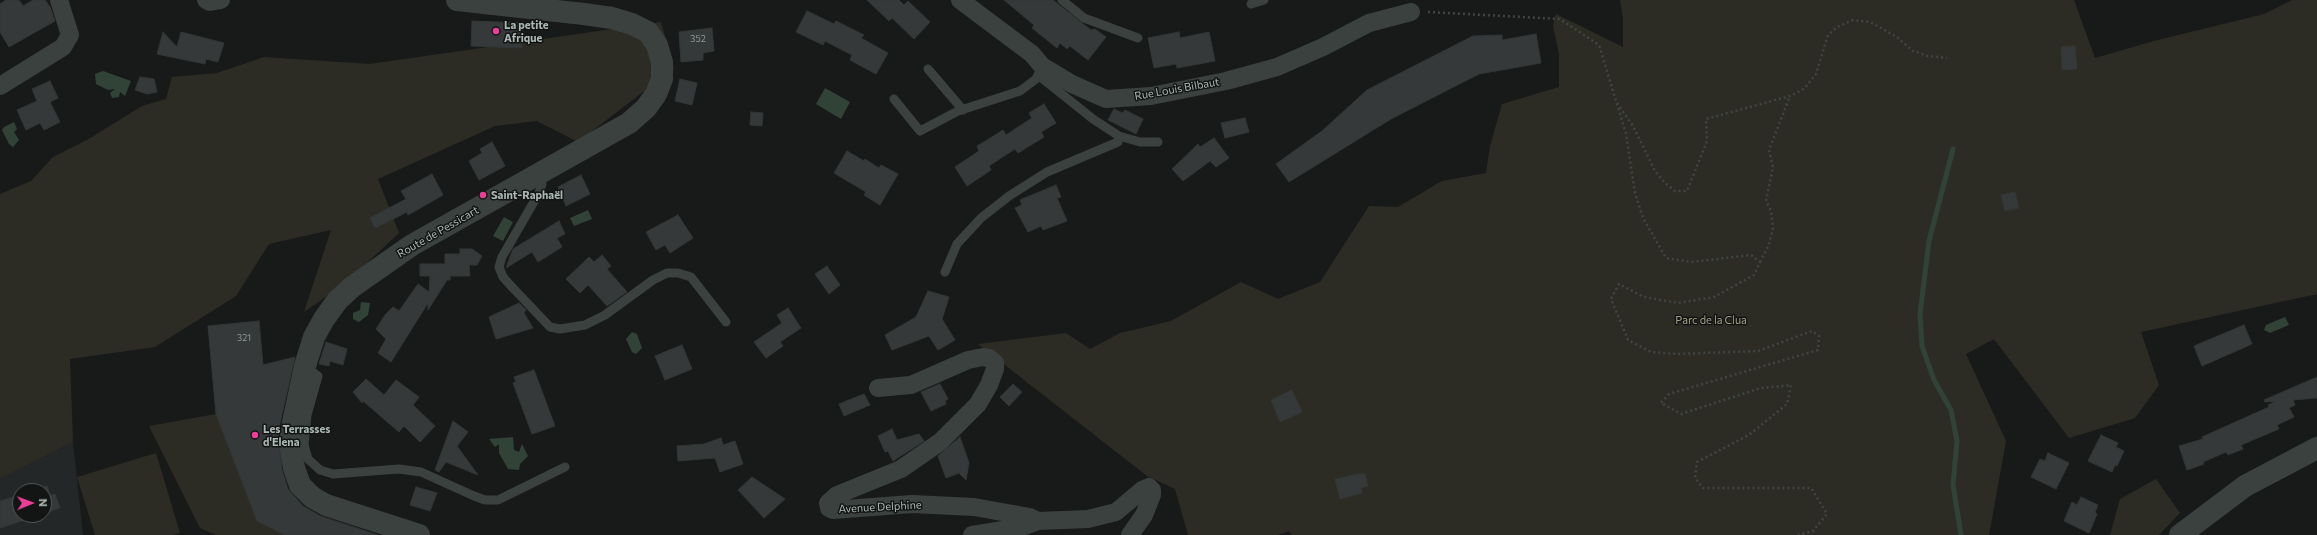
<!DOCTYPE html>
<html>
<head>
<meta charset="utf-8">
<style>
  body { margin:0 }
  #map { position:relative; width:2317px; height:535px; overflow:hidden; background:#181a1a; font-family:Commissioner,sans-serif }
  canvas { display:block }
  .north { position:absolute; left:12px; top:483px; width:40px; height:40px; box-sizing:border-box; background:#131515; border:1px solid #505754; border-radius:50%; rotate:89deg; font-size:11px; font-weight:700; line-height:16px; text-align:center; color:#abb9b2 }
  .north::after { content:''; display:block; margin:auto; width:14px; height:18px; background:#eb3f97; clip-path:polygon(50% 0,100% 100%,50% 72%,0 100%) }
</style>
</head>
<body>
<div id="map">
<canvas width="2317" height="535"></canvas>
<div class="north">N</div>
</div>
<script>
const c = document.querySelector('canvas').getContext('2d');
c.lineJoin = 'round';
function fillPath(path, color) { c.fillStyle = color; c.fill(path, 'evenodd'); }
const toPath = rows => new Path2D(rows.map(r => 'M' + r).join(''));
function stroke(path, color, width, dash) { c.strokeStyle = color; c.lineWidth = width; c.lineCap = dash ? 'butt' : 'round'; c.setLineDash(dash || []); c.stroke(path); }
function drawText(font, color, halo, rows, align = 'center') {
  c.font = font + ' Commissioner,sans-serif'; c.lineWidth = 3; c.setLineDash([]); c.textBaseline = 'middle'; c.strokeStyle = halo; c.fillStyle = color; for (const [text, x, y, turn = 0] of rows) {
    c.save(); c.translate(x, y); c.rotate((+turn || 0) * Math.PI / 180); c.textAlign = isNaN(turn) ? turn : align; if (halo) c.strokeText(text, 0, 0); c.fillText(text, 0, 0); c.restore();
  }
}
const built = toPath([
  [73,442,83,535,0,535,0,479],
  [20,491,44,491,44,515,20,515]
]);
const green = toPath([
  [1620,0,2074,0,2095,58,2154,41,2264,14,2292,0,2317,0,2317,294,2141,332,2159,385,2135,418,2069,438,1994,339,1966,354,2006,441,1989,535,1292,535,1289,531,1278,535,1188,535,1175,489,1147,476,978,344,1066,333,1090,349,1120,333,1171,321,1241,282,1278,299,1320,282,1369,206,1398,207,1442,181,1486,173,1490,146,1502,104,1559,87,1559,54,1553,26,1556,14,1623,47,1623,18],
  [661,22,674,68,578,142,537,121,495,126,378,179,399,233,343,285,304,312,331,230,269,244,236,296,155,347,70,359,73,442,0,479,0,194,31,181,53,157,87,140,142,106,166,99,172,77,217,73,264,57,370,64],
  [216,414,257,521,285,535,216,535,200,528,149,426],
  [156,453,180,533,173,535,95,535,77,477],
  [2156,479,2180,513,2159,535,2110,535,2120,499]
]);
const water = toPath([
  [103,71,131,81,125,96,120,92,119,97,112,98,110,93,115,89,108,90,96,84,95,74],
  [825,88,850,102,841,119,816,104],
  [14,122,17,129,14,132,19,140,13,147,9,144,2,130,4,127],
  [588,210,592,219,574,226,570,218],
  [504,217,513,222,503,241,493,236],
  [361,302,370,303,368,315,359,322,353,319,353,313,360,310],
  [2285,317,2289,325,2270,333,2264,330,2266,325],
  [632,332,637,334,642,348,636,354,632,352,626,339],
  [513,437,514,450,519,452,522,444,528,456,520,464,519,470,508,469,499,453,499,444,495,447,489,439]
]);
const stream = toPath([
  [1953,149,1929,241,1920,314,1922,346,1934,380,1951,410,1957,441,1953,485,1961,535]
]);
const building = toPath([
  [6,0,19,0,23,6,33,0,45,0,50,7,55,21,9,47,0,32,0,4,6,0],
  [867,0,899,0,904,5,908,1,930,22,914,39,892,18,889,21,867,0],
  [1004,0,1053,0,1091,30,1095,29,1106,37,1088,60,1070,46,1067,49,1060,43,1057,48,1032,28,1034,25,1004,0],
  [807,11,834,24,836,21,864,35,861,38,888,53,876,74,850,60,852,55,825,41,823,45,796,32,807,11],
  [472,21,523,23,522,48,471,46,472,21],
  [712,28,714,51,703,53,703,60,681,62,679,32,712,28],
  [163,32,177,47,181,32,224,43,218,62,206,59,205,64,157,54,163,32],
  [1179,32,1180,38,1209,32,1215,61,1177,68,1176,64,1154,68,1148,38,1179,32],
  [1536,34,1541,63,1479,74,1391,119,1289,182,1276,164,1322,131,1367,90,1473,36,1502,35,1502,40,1536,34],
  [2075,46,2077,69,2062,70,2061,47,2075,46],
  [140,77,154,79,157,92,147,94,135,90,140,77],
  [680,79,697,83,692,105,675,101,680,79],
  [50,81,58,98,50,102,60,122,44,130,40,123,26,130,17,110,37,101,32,89,50,81],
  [1044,104,1056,123,1041,132,1044,137,1018,153,1015,149,1001,158,989,166,991,170,967,186,955,167,979,151,977,146,987,140,1003,130,1006,135,1032,118,1029,113,1044,104],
  [1114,109,1123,113,1125,110,1143,119,1136,134,1108,120,1114,109],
  [751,112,763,113,762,126,750,125,751,112],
  [1245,118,1249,132,1225,138,1221,123,1245,118],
  [1214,138,1229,158,1216,167,1210,161,1183,181,1172,169,1198,144,1200,147,1214,138],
  [492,142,505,166,479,180,469,161,482,153,480,149,492,142],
  [847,151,864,161,865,159,879,168,881,165,898,174,880,205,864,195,866,192,834,173,847,151],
  [432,174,443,195,408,215,407,212,375,228,370,218,406,199,401,191,432,174],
  [581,175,590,194,566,206,558,187,581,175],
  [1056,185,1061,197,1057,198,1067,221,1043,230,1041,226,1028,232,1015,208,1022,205,1020,200,1056,185],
  [2015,192,2019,208,2005,211,2001,195,2015,192],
  [678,215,693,238,670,253,665,245,656,250,646,232,678,215],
  [559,221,565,234,557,238,562,247,538,262,532,252,506,268,513,249,559,221],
  [460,249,472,249,482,256,477,265,469,265,470,276,450,276,450,280,447,280,428,310,428,303,391,362,378,353,386,339,376,329,385,315,393,307,399,311,418,284,429,292,430,276,420,276,420,264,445,264,445,254,460,254,460,249],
  [602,255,611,266,607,269,627,292,607,306,588,285,580,293,566,279,589,257,594,262,602,255],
  [827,266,840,285,829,294,815,274,827,266],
  [928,291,949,297,942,319,955,340,938,350,929,336,892,350,885,335,916,317,928,291],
  [519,303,526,310,524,313,533,328,496,339,489,317,519,303],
  [788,308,801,328,780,342,783,346,766,358,754,342,782,323,777,315,788,308],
  [259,321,263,365,295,357,278,432,282,470,288,489,303,506,320,516,378,535,285,535,257,521,216,414,208,326,259,321],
  [2244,325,2252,344,2202,366,2194,346,2244,325],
  [326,342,347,349,343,365,330,361,329,366,319,364,326,342],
  [682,345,692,369,665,380,655,356,682,345],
  [534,370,555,426,532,434,513,383,516,382,514,377,534,370],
  [2317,377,2317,398,2293,400,2295,405,2289,408,2294,417,2277,425,2279,429,2241,445,2243,449,2228,455,2226,452,2203,462,2204,464,2187,470,2179,446,2203,439,2202,437,2269,407,2268,405,2276,401,2265,402,2264,400,2317,377],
  [366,379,384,395,396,380,419,397,413,405,435,426,420,442,404,426,399,432,363,401,362,403,353,392,366,379],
  [940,384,948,399,945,401,946,404,931,411,921,392,940,384],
  [1013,384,1022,392,1009,406,1000,397,1013,384],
  [1292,390,1302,412,1280,422,1271,400,1292,390],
  [864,394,870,405,844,416,839,404,864,394],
  [453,421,468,432,457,446,478,475,446,462,439,472,435,470,453,421],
  [892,429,897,440,919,434,924,441,893,461,888,451,885,452,878,436,892,429],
  [2101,435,2118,443,2116,447,2124,451,2117,466,2115,465,2112,472,2088,461,2101,435],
  [960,437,969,463,966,480,959,473,946,478,938,456,960,437],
  [721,438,723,445,735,441,743,464,720,472,715,458,678,461,677,446,704,444,721,438],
  [2048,453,2069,463,2056,489,2031,477,2040,459,2045,461,2048,453],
  [1358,474,1365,474,1368,486,1361,488,1362,493,1340,499,1335,479,1358,474],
  [752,477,785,499,764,518,738,490,752,477],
  [47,486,50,495,55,494,60,508,44,513,44,491,33,491,47,486],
  [416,487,437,493,430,511,410,505,416,487],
  [20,495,20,515,39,515,0,528,0,501,20,495],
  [2081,497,2098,505,2095,512,2097,514,2089,533,2064,521,2072,502,2077,505,2081,497]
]);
const path = toPath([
  [1428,12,1560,19,1599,45,1626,134,1635,193,1643,218,1666,258,1691,262,1751,255,1760,262,1754,275,1714,297,1678,303,1644,297,1619,284,1611,299,1628,340,1651,352,1678,354,1758,351,1812,331,1819,336,1818,350,1669,394,1661,403,1681,414,1761,388,1791,385,1787,404,1749,435,1697,462,1695,478,1703,488,1811,488,1827,514,1813,531,1798,535],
  [1617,103,1633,126,1655,171,1665,183,1675,191,1687,191,1707,141,1706,119,1790,96,1804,89,1816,74,1828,35,1837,27,1853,20,1870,22,1897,37,1913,51,1928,56,1947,58],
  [1760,262,1769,245,1773,228,1771,211,1766,201,1773,167,1769,150,1790,96]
]);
const service = toPath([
  [1062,0,1084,18,1138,38],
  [1251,4,1264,0],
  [928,69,963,110],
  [894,99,920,131,958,111,1020,91,1036,79,1040,71],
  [1119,136,1140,142,1158,142],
  [539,175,542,184,539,193,502,257,499,267,503,277,512,287,550,327,560,329,585,325,605,315,653,280,667,273,678,273,691,277,726,322],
  [945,272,957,244,981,218,1009,196,1047,172,1118,142,1119,136,1093,119,1038,75],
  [305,366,318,376,307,415,304,445,308,459,320,470,333,474,399,469,421,472,474,496,485,500,498,500,565,467]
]);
const minor = toPath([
  [206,0,210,2,221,0],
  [960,0,1032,54,1042,66,1072,84,1106,99,1151,96,1226,81,1277,67,1323,47,1369,23,1411,12],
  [0,86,63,47,70,35,59,0],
  [878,388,911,385,968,360,983,357,989,358,995,363,995,369,989,385,978,404,940,442,901,469,837,495,828,503,829,508,833,510,912,504,974,507,1030,517,1038,521,1088,519,1116,512,1142,490,1149,487,1152,490,1152,495,1144,515,1130,535],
  [972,535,1022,527,1038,521]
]);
const tertiary = toPath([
  [419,535,326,505,312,497,300,485,294,468,291,450,291,432,305,366,314,337,324,319,337,301,352,287,412,245,629,123,646,108,656,94,662,79,662,62,657,45,648,32,632,24,612,18,584,14,457,0],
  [2180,535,2245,486,2317,448]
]);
const markers = [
  [496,31,4,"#eb3f97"],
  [483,195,4,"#eb3f97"],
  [255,435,4,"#eb3f97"]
];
const numberNames = [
  ["352",698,39],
  ["321",244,338]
];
const poiNames = [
  ["La petite",504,25],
  ["Afrique",504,38],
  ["Saint-Raphaël",491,195],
  ["Les Terrasses",263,429],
  ["d'Elena",263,442]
];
const streetNames = [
  ["Rue Louis Bilbaut",1177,89,-10],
  ["Route de Pessicart",438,232,-30],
  ["Avenue Delphine",880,507,-3]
];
const parkNames = [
  ["Parc de la Clua",1711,320]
];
fillPath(built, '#242727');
fillPath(green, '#2d2c24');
fillPath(water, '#314337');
stroke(stream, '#314337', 5);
fillPath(building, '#353939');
stroke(building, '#323635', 1);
stroke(path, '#3f4643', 2.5, [2, 3]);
stroke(service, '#3b413f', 9);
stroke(minor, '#3b413f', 18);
stroke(tertiary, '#3b413f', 22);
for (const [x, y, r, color] of markers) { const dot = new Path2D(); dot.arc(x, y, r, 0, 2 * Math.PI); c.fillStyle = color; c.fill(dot); stroke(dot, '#131515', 1.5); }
drawText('9px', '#8e9994', null, numberNames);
drawText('bold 11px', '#abb9b2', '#131515', poiNames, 'left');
drawText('11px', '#abb9b2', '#131515', streetNames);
drawText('11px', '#a3a083', '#131515', parkNames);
</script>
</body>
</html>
